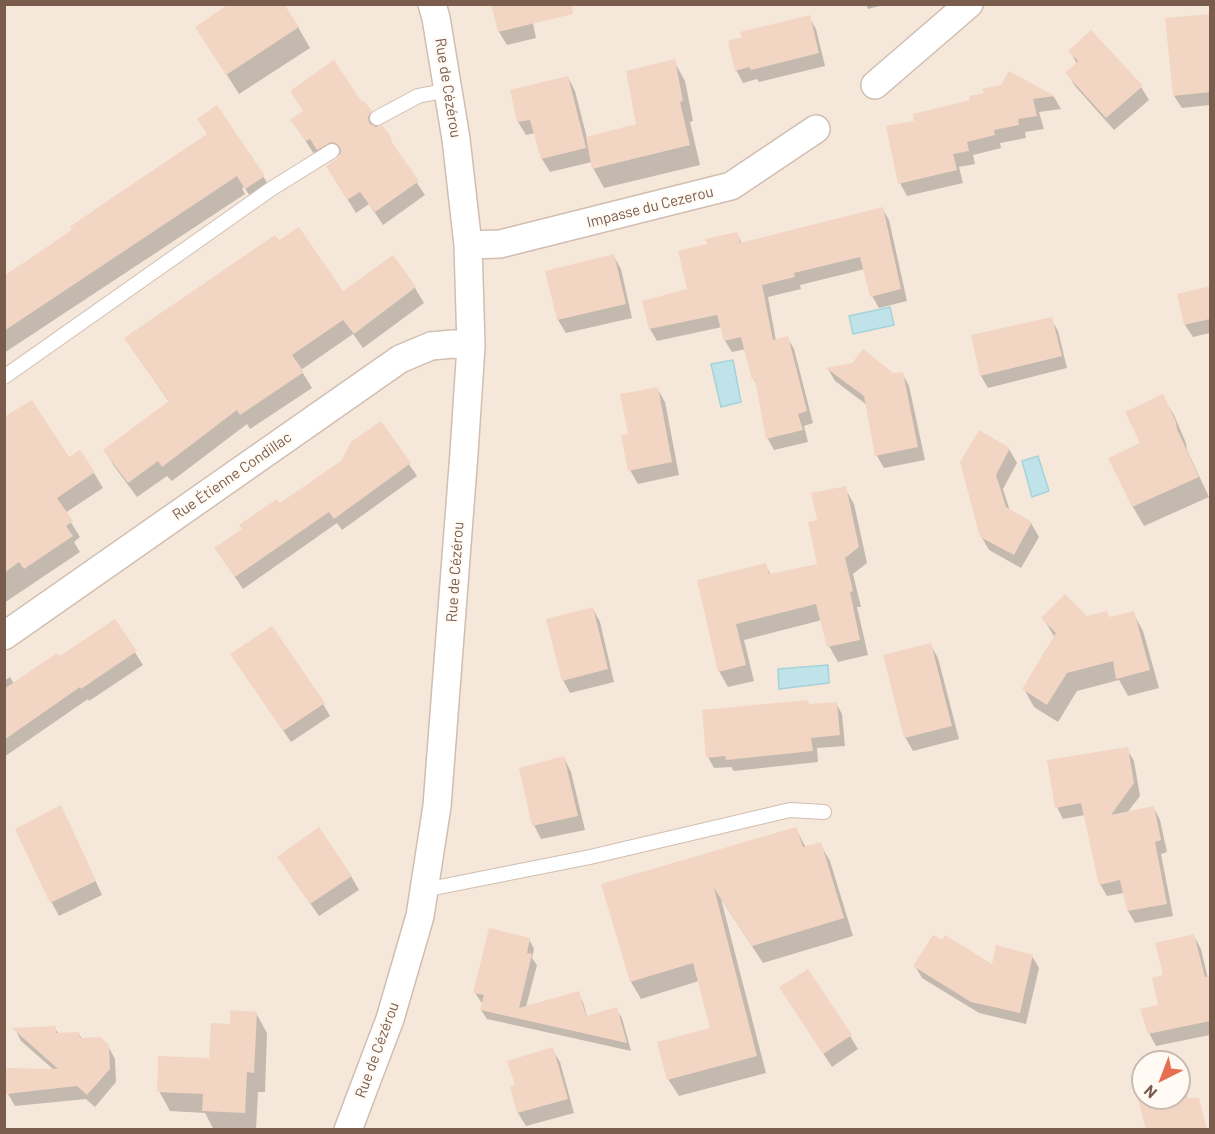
<!DOCTYPE html>
<html>
<head>
<meta charset="utf-8">
<style>
  body { margin:0 }
  #map { position:relative; width:1215px; height:1134px; overflow:hidden; background:#fdf6ec; font-family:Barlow,sans-serif }
  canvas { display:block }
  .frame { position:absolute; inset:0; border:6px solid #7a5c4d; pointer-events:none }
  .north { position:absolute; left:1131px; top:1050px; width:60px; height:60px; box-sizing:border-box; background:#fffaf3; border:2px solid #cabbb1; border-radius:50%; rotate:222deg; font-size:16px; font-weight:700; line-height:24px; text-align:center; color:#7a5c4d }
  .north::after { content:''; display:block; margin:auto; width:21px; height:27px; background:#e76f51; clip-path:polygon(50% 0,100% 100%,50% 72%,0 100%) }
</style>
</head>
<body>
<div id="map">
<canvas width="1215" height="1134"></canvas>
<div class="frame"></div>
<div class="north">N</div>
</div>
<script>
const c = document.querySelector('canvas').getContext('2d');
c.lineJoin = 'round';
function fillPath(path, color) { c.fillStyle = color; c.fill(path, 'evenodd'); }
const toPath = rows => new Path2D(rows.map(r => 'M' + r).join(''));
function stroke(path, color, width, dash) { c.strokeStyle = color; c.lineWidth = width; c.lineCap = dash ? 'butt' : 'round'; c.setLineDash(dash || []); c.stroke(path); }
function drawText(font, color, halo, rows, align = 'center') {
  c.font = font + ' Barlow,sans-serif'; c.lineWidth = 4.5; c.setLineDash([]); c.textBaseline = 'middle'; c.strokeStyle = halo; c.fillStyle = color; for (const [text, x, y, turn = 0] of rows) {
    c.save(); c.translate(x, y); c.rotate((+turn || 0) * Math.PI / 180); c.textAlign = isNaN(turn) ? turn : align; if (halo) c.strokeText(text, 0, 0); c.fillText(text, 0, 0); c.restore();
  }
}
const residential = toPath([
  [5,5,1210,5,1210,1129,5,1130],
  [1143,1062,1179,1062,1179,1098,1143,1098]
]);
const water = toPath([
  [890,307,894,325,853,334,849,316,890,307],
  [733,360,741,402,721,407,711,364,733,360],
  [1038,456,1049,491,1032,497,1022,461,1038,456],
  [828,665,829,683,779,689,778,669,828,665]
]);
const shadow = toPath([
  [493,4,529,4,536,38,507,45,499,32],
  [866,4,887,4,868,9],
  [1210,15,1210,105,1182,108,1174,96],
  [809,17,816,29,825,66,759,82,757,79,743,83,736,70],
  [298,27,310,48,239,94,197,28],
  [1070,51,1141,87,1149,100,1114,130,1075,86,1067,73,1077,64],
  [674,61,685,81,693,121,690,122,700,165,604,188,593,168,592,162,550,172,542,159,536,133,526,135,518,122,512,91,568,77,575,91,587,138,638,126],
  [1009,73,1054,97,1061,109,1039,112,1044,129,1025,132,1026,138,1000,143,1001,148,973,155,975,164,959,167,963,183,907,196,900,183,916,122,972,101,1002,87],
  [362,104,371,112,378,125,377,128,390,139,397,153,425,195,383,225,369,204,356,213,335,179,342,156,341,154,325,162,319,151,314,154,292,120],
  [208,135,263,176,273,193,256,205,244,187,242,188,245,194,4,353,4,278],
  [882,208,889,220,907,301,879,308,872,296,865,269,800,285,801,289,768,297,776,341,787,337,794,349,813,423,804,426,808,442,774,450,768,439,758,387,754,379,746,349,732,352,725,341,722,327,657,341,650,329,644,302,689,290,709,245,737,234,742,244],
  [613,255,621,269,632,318,566,333,558,320,547,272],
  [415,288,424,303,363,348,353,334,301,370,312,388,250,429,247,424,172,481,167,476,137,497,114,466,105,451,170,403,135,353,126,338,343,293],
  [1210,288,1210,333,1193,337,1185,325,1178,295],
  [1051,319,1058,331,1067,368,988,388,981,376,973,336],
  [828,369,893,375,902,373,909,386,925,460,884,468,877,456,867,405,835,381],
  [657,388,665,402,679,475,638,484,630,470],
  [1162,396,1174,415,1186,443,1187,450,1209,497,1144,526,1133,507,1110,459,1142,444],
  [4,419,69,460,94,473,103,488,65,513,80,537,74,542,80,552,4,603],
  [381,423,417,476,342,530,337,523,243,589,216,549,342,462],
  [1009,449,1017,463,1003,489,1010,511,1031,523,1039,537,1021,568,989,550,981,536,962,462],
  [845,488,854,504,867,563,853,574,861,607,857,607,868,655,838,662,829,646,822,620,744,640,754,681,728,687,719,671,699,581,765,565,771,575,819,565,818,522],
  [593,609,600,622,614,682,570,693,563,680],
  [1133,613,1143,631,1159,688,1128,696,1119,680,1077,691,1058,722,1034,707,1024,689,1055,638,1043,618,1110,618],
  [115,621,143,665,89,701,88,699,4,757,4,681,10,677,14,684,60,658],
  [930,644,938,658,959,739,913,751,905,737],
  [239,666,323,704,330,716,291,742],
  [836,703,842,714,845,746,817,748,818,762,734,771,731,767,714,768,708,757,809,706],
  [1127,749,1134,761,1140,796,1127,813,1154,808,1160,820,1167,852,1161,854,1173,916,1135,923,1128,911,1124,893,1107,896,1100,884,1085,815,1063,819,1057,807],
  [564,758,571,772,585,830,541,839,534,825],
  [68,821,102,895,59,916,52,903,17,830],
  [796,829,806,848,820,844,830,861,853,936,763,963,721,899,766,1073,679,1096,668,1079,712,1029,699,981,641,999,631,982,603,885],
  [287,870,351,876,359,890,319,916],
  [1194,936,1201,949,1210,988,1210,1035,1156,1046,1149,1033,1160,1006,1165,976],
  [529,939,534,949,532,958,537,965,526,1007,578,993,583,1002,587,1017,616,1009,622,1018,631,1051,487,1019,481,1010,483,1003,481,1002,475,993],
  [942,942,993,967,1032,956,1039,968,1026,1024,979,1013,922,978,915,966],
  [789,1001,850,1036,858,1049,832,1067],
  [256,1013,267,1033,265,1092,258,1092,256,1130,214,1130,205,1113,170,1111,159,1091,210,1059,231,1025],
  [55,1028,59,1035,79,1034,82,1039,108,1046,115,1059,116,1082,95,1107,86,1099,15,1106,8,1094,54,1070,21,1041,15,1029],
  [552,1049,560,1062,574,1113,526,1126,518,1113,512,1088,517,1086],
  [1179,1075,1182,1080,1195,1130,1147,1130,1134,1078,1143,1076,1143,1098,1179,1098]
]);
const building = toPath([
  [229,4,284,4,299,27,226,75,195,27],
  [491,4,572,4,573,14,498,32],
  [1210,14,1210,92,1173,96,1165,18],
  [810,15,819,53,751,70,749,67,735,71,728,41,742,37,740,32],
  [1091,30,1143,86,1106,118,1065,73,1078,61,1068,51],
  [675,59,683,101,680,102,690,145,592,169,586,137,636,124,626,71],
  [334,60,362,102,364,101,372,111,368,117,369,123,376,127,382,125,392,138,390,140,419,181,375,212,360,192,347,200,326,166,340,156,341,150,339,146,336,143,331,142,317,150,310,139,306,141,290,120,303,111,290,91],
  [1009,71,1055,96,1033,99,1037,116,1018,119,1019,125,994,130,995,135,967,142,969,151,953,154,957,170,898,184,886,126,914,121,913,114,970,100,969,96,984,93,982,89,1001,85],
  [568,76,586,148,541,159,530,120,517,122,510,90],
  [217,105,265,176,245,189,233,170,237,176,4,331,4,276,72,230,70,227,94,210,207,134,197,119],
  [883,207,901,289,870,297,860,257,794,273,795,277,762,285,773,340,788,336,807,411,798,414,803,430,766,439,755,379,752,380,741,337,724,341,717,315,649,329,642,301,687,289,678,251,707,244,705,239,737,232,740,243],
  [299,227,343,291,393,255,416,287,354,334,343,320,292,355,304,372,240,415,237,410,162,467,158,461,128,483,103,450,169,401,124,338,275,235,279,240],
  [614,254,626,304,557,320,545,271],
  [1210,286,1210,319,1184,325,1177,294],
  [1052,317,1062,356,980,376,971,335],
  [863,349,893,373,903,372,918,447,875,456,864,396,826,368,852,363],
  [658,387,672,462,628,471,621,435,628,434,620,394],
  [1163,394,1176,422,1177,429,1199,477,1132,507,1108,458,1140,443,1125,412],
  [32,400,69,457,80,450,95,472,57,498,73,521,66,526,73,536,24,569,19,562,4,573,4,417],
  [381,421,411,463,334,519,329,512,235,577,214,548,242,529,239,525,259,511,277,499,280,503,341,461,351,442],
  [979,430,1010,448,996,475,1006,507,1032,522,1014,555,980,537,960,462],
  [846,486,859,547,845,558,853,591,850,592,860,640,827,647,816,604,736,624,746,665,718,672,697,580,766,563,769,574,817,564,808,522,817,520,811,493],
  [1065,594,1087,616,1107,611,1109,617,1134,611,1150,670,1116,679,1113,661,1067,673,1047,705,1022,689,1056,633,1041,618],
  [593,607,608,669,562,681,546,619],
  [115,619,137,651,81,689,80,687,4,740,4,689,57,653,60,656],
  [272,626,325,703,283,731,230,654],
  [931,643,952,726,904,738,883,655],
  [808,700,809,704,837,702,840,735,811,738,813,751,726,760,725,756,706,758,702,710],
  [1128,747,1134,783,1111,815,1154,806,1161,840,1155,842,1167,904,1127,911,1120,880,1099,885,1081,803,1055,808,1047,760],
  [564,756,578,816,532,826,519,768],
  [61,805,96,881,50,903,15,829],
  [319,827,352,876,310,904,277,857],
  [796,827,803,847,821,842,844,918,752,946,714,888,757,1056,667,1080,657,1042,710,1028,693,963,630,982,601,884],
  [489,928,530,938,527,953,532,954,519,1008,579,991,586,1016,617,1007,627,1043,480,1010,484,995,473,993],
  [1194,934,1205,977,1210,976,1210,1021,1148,1034,1140,1009,1158,1005,1152,978,1163,975,1155,943],
  [933,935,942,940,945,935,992,964,996,945,1033,955,1020,1013,971,1002,913,966],
  [808,969,852,1035,823,1054,779,987],
  [230,1010,257,1012,254,1073,247,1072,245,1113,202,1111,203,1094,157,1092,158,1056,209,1058,211,1023,230,1024],
  [56,1026,56,1033,79,1032,80,1038,100,1037,109,1045,110,1069,87,1095,77,1086,6,1094,5,1068,58,1069,12,1028],
  [553,1047,568,1099,517,1113,510,1087,515,1085,507,1061],
  [1143,1074,1143,1098,1179,1098,1179,1079,1184,1098,1199,1098,1207,1130,1146,1130,1132,1077]
]);
const service = toPath([
  [377,118,418,96,448,90],
  [4,377,271,189,332,151],
  [424,890,590,857,790,810,824,812]
]);
const minor = toPath([
  [875,85,969,4],
  [468,245,500,244,731,186,816,129],
  [4,636,400,359,431,346,453,344,471,346],
  [348,1130,390,1019,420,916,437,806,464,453,471,346,468,245,456,139,436,18,432,4]
]);
const streetNames = [
  ["Rue de Cézérou",448,88,81],
  ["Impasse du Cezerou",650,207,-14],
  ["Rue Étienne Condillac",232,476,-35],
  ["Rue de Cézérou",455,572,-86],
  ["Rue de Cézérou",377,1050,-70]
];
fillPath(residential, '#f5e8da');
fillPath(water, '#bfe3e8');
stroke(water, '#a5d3da', 1.5);
fillPath(shadow, '#0003');
fillPath(building, '#f3d5c3');
stroke(service, '#d1beb0', 16);
stroke(minor, '#d1beb0', 30);
stroke(service, '#fff', 14);
stroke(minor, '#fff', 27);
drawText('15px', '#7a5c4d', '#fffaf3', streetNames);
</script>
</body>
</html>
